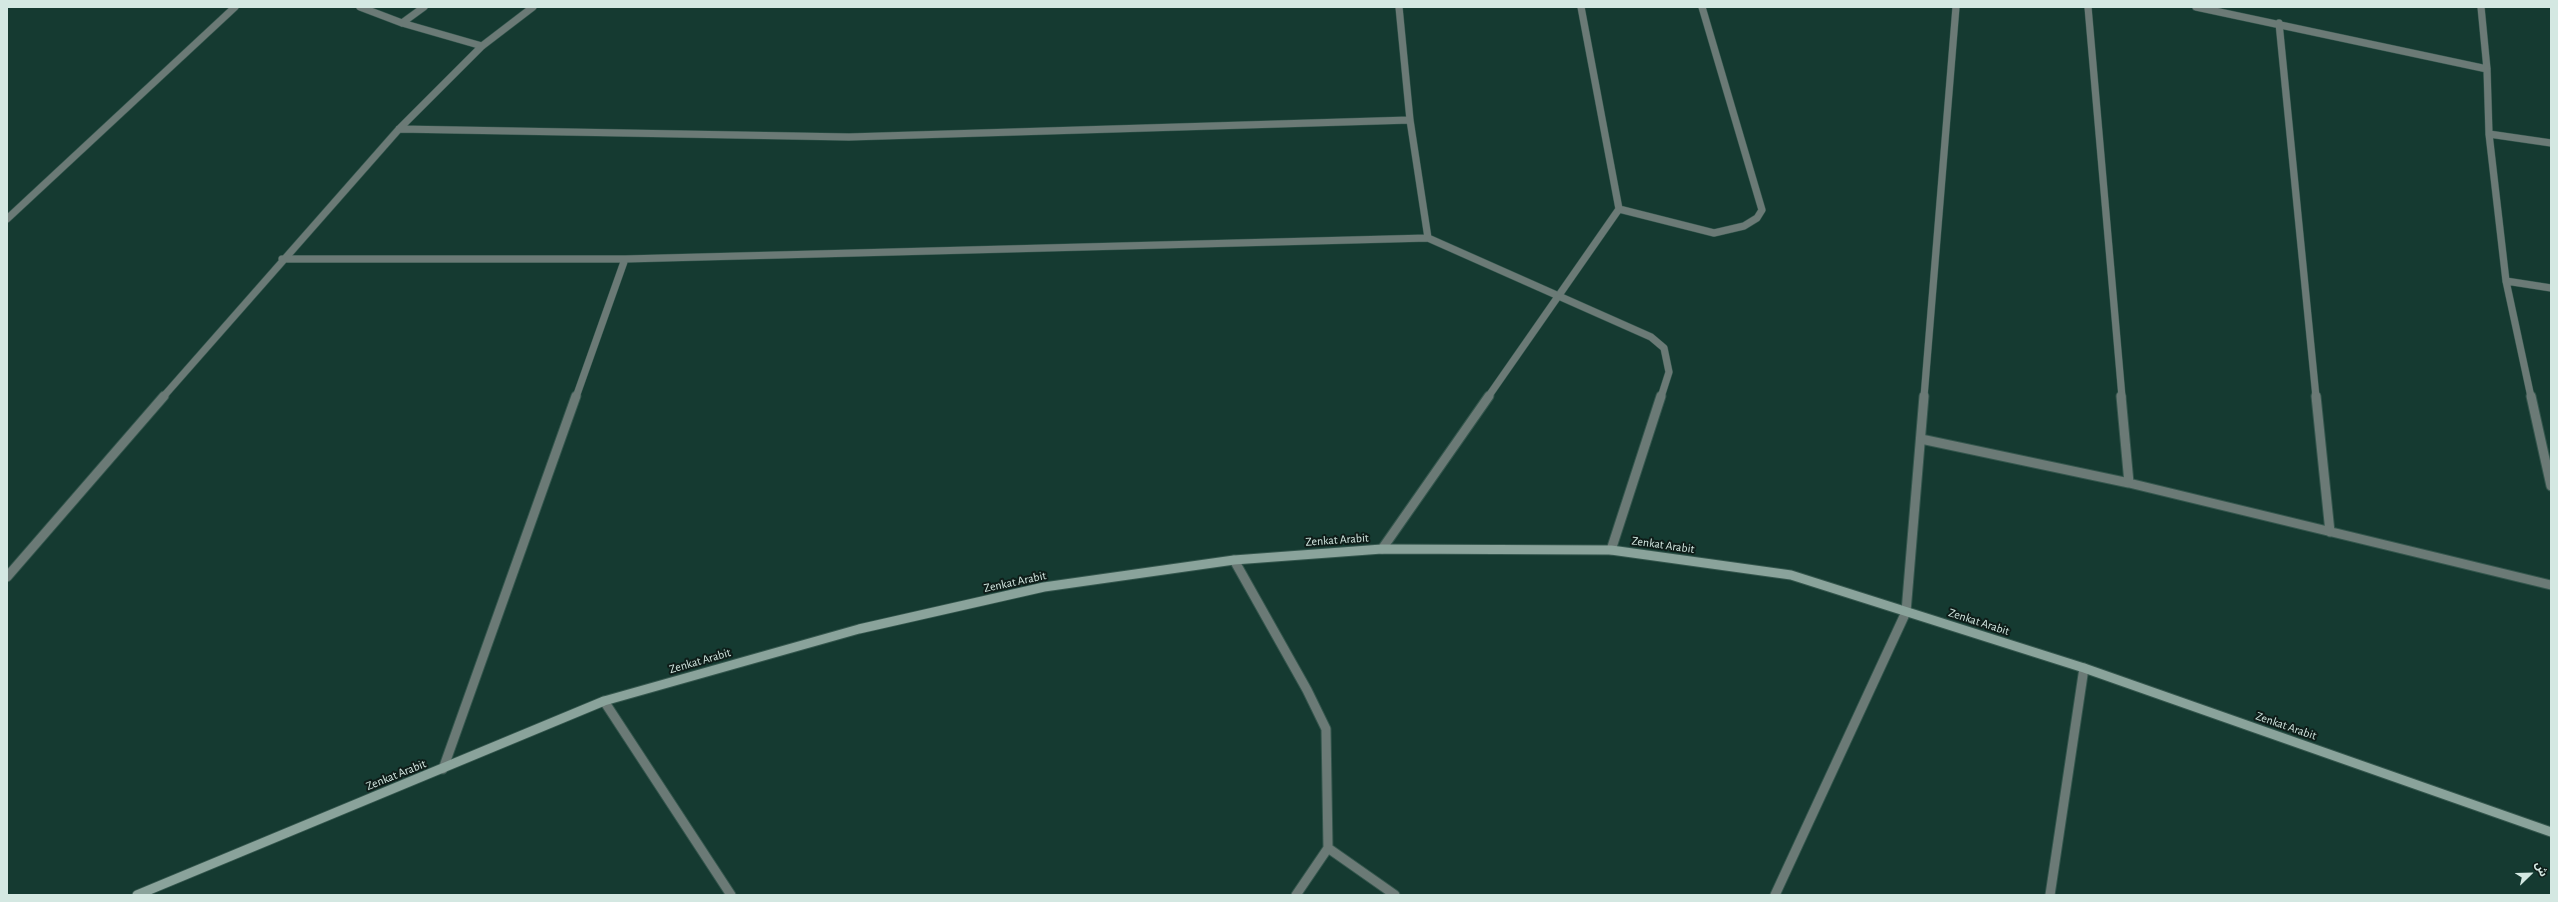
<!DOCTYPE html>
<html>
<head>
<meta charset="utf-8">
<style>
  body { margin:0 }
  #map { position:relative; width:2558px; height:902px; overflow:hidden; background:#153a31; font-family:"Alegreya Sans","Noto Sans Arabic",sans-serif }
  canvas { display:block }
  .frame { position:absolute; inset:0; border:8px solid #d4e8e2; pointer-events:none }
  .north { position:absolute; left:2510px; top:854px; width:40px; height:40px; -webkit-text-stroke:3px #0e1d19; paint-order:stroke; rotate:67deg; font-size:11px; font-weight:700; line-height:16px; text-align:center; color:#d4e8e2 }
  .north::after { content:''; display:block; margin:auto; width:14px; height:18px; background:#d4e8e2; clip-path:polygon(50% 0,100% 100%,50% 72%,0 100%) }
</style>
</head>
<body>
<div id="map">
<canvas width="2558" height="902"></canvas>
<div class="frame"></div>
<div class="north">ش</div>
</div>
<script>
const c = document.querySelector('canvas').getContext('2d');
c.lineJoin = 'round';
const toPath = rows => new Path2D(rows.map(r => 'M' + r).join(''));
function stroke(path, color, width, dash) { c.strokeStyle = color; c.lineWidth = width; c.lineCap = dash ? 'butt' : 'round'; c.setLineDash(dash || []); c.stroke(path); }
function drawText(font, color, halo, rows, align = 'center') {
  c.font = font + ' "Alegreya Sans",sans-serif'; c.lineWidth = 4; c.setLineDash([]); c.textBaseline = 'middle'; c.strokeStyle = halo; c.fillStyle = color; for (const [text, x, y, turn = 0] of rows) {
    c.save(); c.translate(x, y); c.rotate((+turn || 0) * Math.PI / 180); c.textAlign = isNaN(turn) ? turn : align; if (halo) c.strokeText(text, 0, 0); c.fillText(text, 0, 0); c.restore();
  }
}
const streetFar1 = toPath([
  [360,7,402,23,482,46],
  [1399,7,1410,120,1428,238],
  [2088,7,2122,397],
  [2196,7,2487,69],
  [2481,7,2487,69,2489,134,2506,281,2531,397],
  [402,23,424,7],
  [2279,23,2316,397],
  [399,129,849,137,1410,120],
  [2489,134,2551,143],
  [1619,209,1714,233,1744,226,1757,218,1762,210,1702,7],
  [7,219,235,7],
  [282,259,625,259,1428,238,1651,337,1664,348,1669,372,1661,397],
  [2506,281,2551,288],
  [163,397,399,129,482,46,533,7],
  [576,397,625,259],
  [1488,397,1619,209,1581,7],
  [1924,397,1956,7]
]);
const street = toPath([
  [2121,396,2129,483],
  [2316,396,2330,532],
  [2531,396,2551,486],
  [1921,439,2129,483,2551,585],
  [1382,549,1489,396],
  [1611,550,1661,396],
  [1234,560,1307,690,1326,729,1328,848,1296,895],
  [7,577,164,396],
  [604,701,731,895],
  [443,769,576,396],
  [1328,848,1395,895],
  [1775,895,1906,612,1924,396],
  [2050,895,2084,668]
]);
const secondary = toPath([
  [137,895,604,701,859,629,1044,587,1234,560,1382,549,1611,550,1791,575,2084,668,2551,832]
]);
const streetNames = [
  ["Zenkat Arabit",1337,540,-4],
  ["Zenkat Arabit",1663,545,8],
  ["Zenkat Arabit",1015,582,-12],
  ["Zenkat Arabit",1979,622,18],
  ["Zenkat Arabit",700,661,-16],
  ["Zenkat Arabit",2286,726,19],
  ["Zenkat Arabit",396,775,-22]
];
stroke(streetFar1, '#34564d', 8);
stroke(street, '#34564d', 11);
stroke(secondary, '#34564d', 11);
stroke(streetFar1, '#6b7a76', 7);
stroke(street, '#6b7a76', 9);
stroke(secondary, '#8aa39b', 9);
drawText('12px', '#d4e8e2', '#0e1d19', streetNames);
</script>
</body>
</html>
